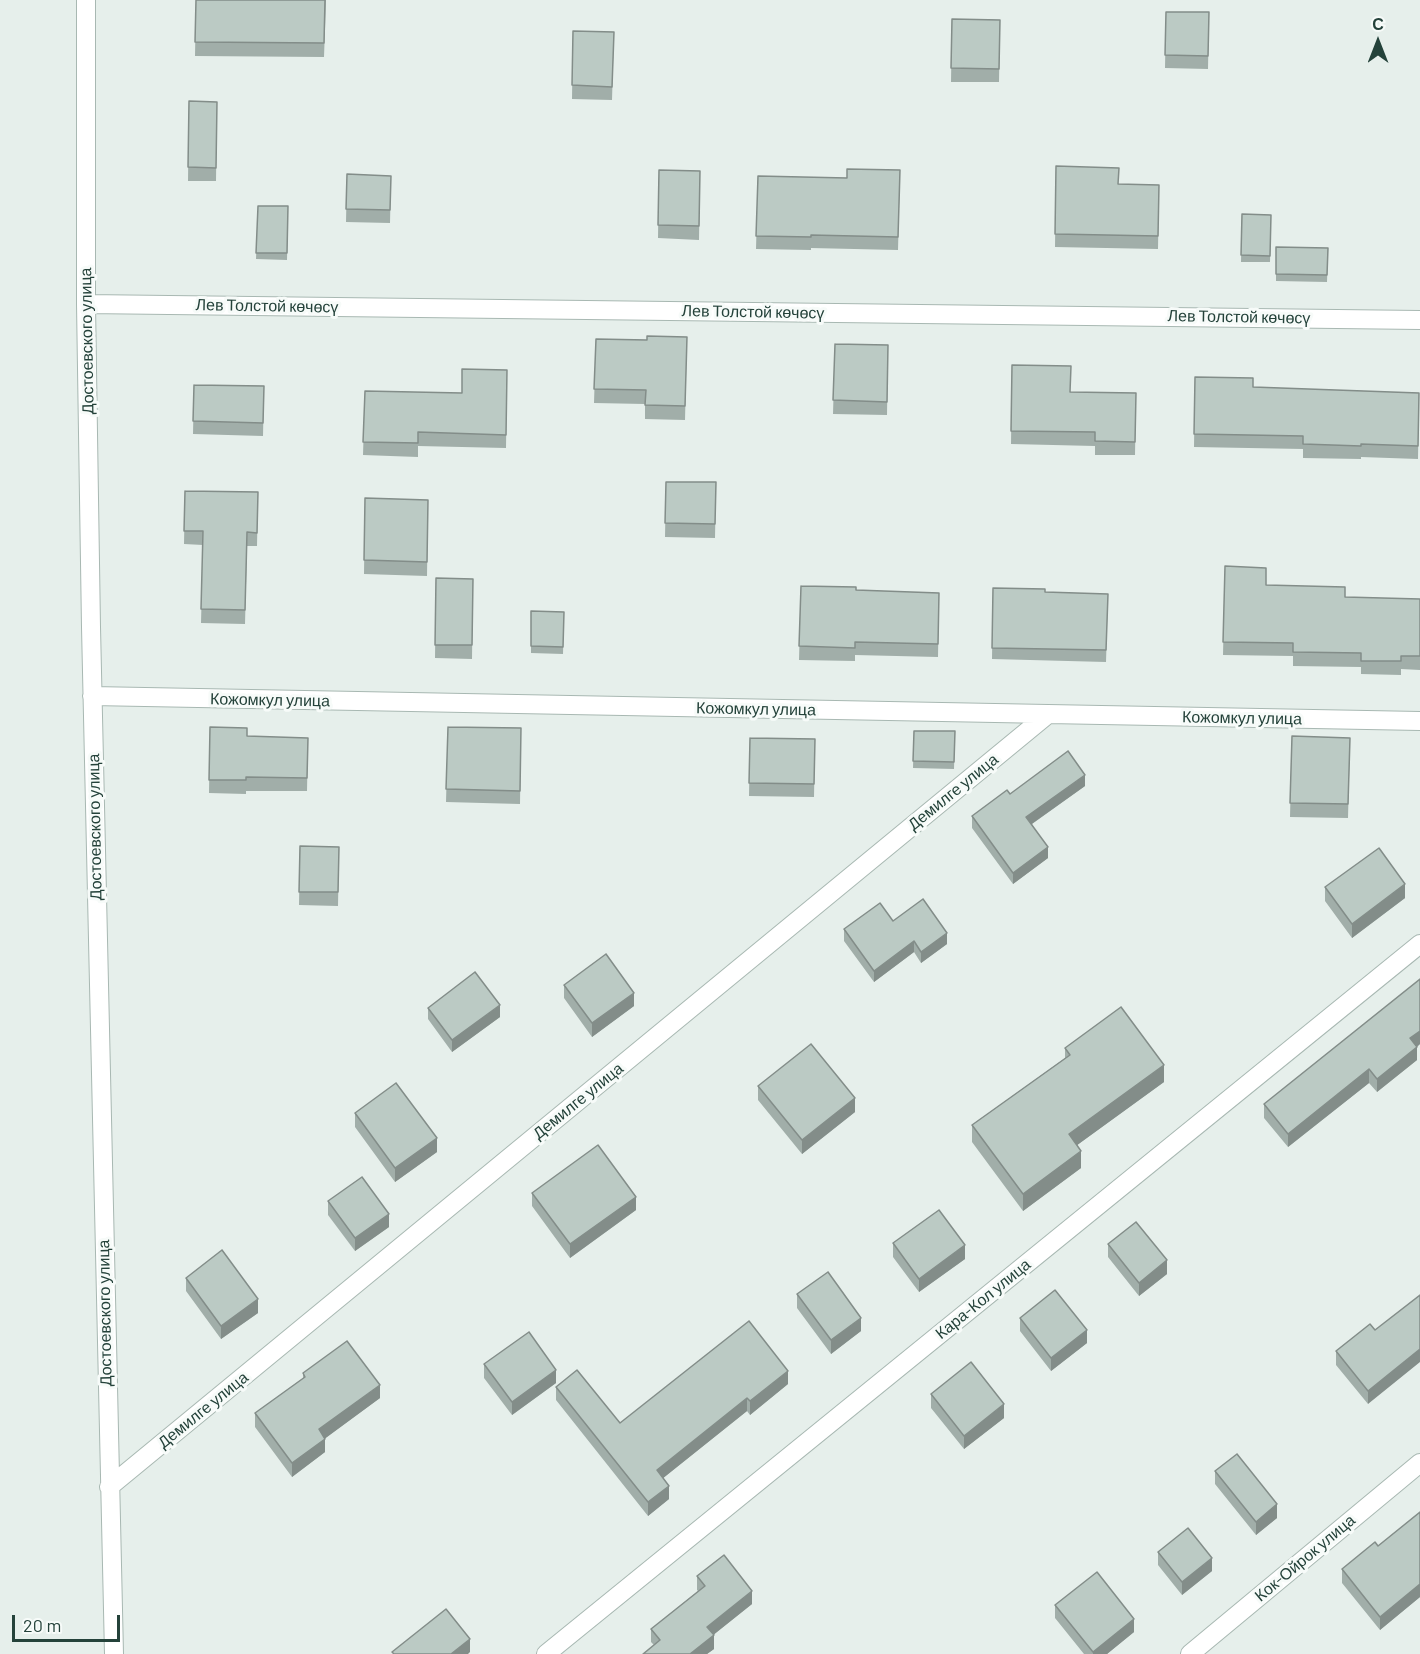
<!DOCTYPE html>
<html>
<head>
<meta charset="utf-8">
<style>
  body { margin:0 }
  #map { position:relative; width:1420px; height:1654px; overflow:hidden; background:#e6efeb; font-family:Barlow,sans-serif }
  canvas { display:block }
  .north { position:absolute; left:1348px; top:12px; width:60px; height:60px; -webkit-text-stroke:4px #f7fbf9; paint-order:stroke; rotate:0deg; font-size:16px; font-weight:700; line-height:24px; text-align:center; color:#24423a }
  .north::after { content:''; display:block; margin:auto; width:21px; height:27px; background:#24423a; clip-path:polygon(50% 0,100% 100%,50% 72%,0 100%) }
  .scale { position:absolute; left:12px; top:1615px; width:108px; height:27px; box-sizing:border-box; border:3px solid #24423a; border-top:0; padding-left:8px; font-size:18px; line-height:21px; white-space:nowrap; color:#24423a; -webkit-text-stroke:4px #f7fbf9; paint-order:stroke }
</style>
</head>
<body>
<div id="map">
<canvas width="1420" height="1654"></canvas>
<div class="north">С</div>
<div class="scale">20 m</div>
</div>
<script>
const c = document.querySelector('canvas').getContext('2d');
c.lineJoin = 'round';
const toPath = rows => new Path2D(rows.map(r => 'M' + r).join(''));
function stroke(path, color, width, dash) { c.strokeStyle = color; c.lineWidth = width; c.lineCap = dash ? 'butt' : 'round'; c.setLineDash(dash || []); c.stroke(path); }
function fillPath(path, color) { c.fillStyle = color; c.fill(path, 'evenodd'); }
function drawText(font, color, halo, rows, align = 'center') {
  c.font = font + ' Barlow,sans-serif'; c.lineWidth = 6; c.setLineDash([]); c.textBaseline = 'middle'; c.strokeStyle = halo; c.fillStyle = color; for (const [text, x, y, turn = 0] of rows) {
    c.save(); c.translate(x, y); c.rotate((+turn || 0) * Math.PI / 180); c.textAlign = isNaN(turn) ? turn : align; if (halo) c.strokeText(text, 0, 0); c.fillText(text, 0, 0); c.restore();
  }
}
const minor = toPath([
  [86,0,86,304,91,627,114,1654],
  [86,304,1420,320],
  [92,696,1420,721],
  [109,1487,1047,715],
  [546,1654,1420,944],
  [1190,1654,1420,1463]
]);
const wall = toPath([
  [196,0,326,0,324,57,195,56],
  [1166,12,1209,12,1208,69,1165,68],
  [952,19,1000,20,999,82,951,82],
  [573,31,614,32,612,100,572,99],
  [189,101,217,102,216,181,188,181],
  [1056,166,1119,184,1159,185,1158,249,1055,247],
  [659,170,700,171,699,240,658,238],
  [900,170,898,250,811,248,811,250,756,249,758,176,847,178],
  [347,174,391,176,390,223,346,222],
  [258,206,288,206,287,260,256,259],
  [1242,214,1271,215,1270,262,1241,262],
  [1276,247,1328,248,1327,282,1276,281],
  [687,337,685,420,645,419,645,404,594,403,596,339,647,340],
  [835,344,888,345,887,415,833,414],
  [1012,365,1071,392,1136,393,1135,455,1095,455,1095,446,1011,444],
  [507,370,506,448,418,446,418,457,363,455,365,391,462,393],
  [1195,377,1253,387,1419,393,1418,459,1361,457,1361,459,1303,458,1303,449,1194,447],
  [194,385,264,386,263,436,193,434],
  [666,482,716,482,715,538,665,537],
  [185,491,258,492,257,546,247,546,245,624,201,623,203,545,184,544],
  [365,498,428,500,427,576,364,574],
  [1225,566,1266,585,1345,597,1420,599,1420,670,1401,669,1401,675,1361,674,1361,667,1293,666,1293,656,1223,655],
  [436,578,473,579,472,659,435,658],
  [801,586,856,590,939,593,938,657,855,655,855,661,799,660],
  [993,588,1045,592,1108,594,1106,662,992,659],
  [531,611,564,612,563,654,531,653],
  [210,727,247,736,308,738,307,791,246,791,246,794,209,793],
  [448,727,521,728,520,804,446,802],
  [914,731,955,731,954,769,913,768],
  [1292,736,1350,738,1348,818,1290,817],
  [750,738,815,739,814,797,749,796],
  [1085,786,1032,824,1048,858,1013,884,972,828,972,816,1010,794],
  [300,846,339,847,338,906,299,905],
  [1325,887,1405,898,1352,938,1325,901],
  [893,921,947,944,921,963,914,952,874,982,844,941,844,929],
  [1420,968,1420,1044,1417,1047,1417,1060,1377,1092,1369,1083,1288,1147,1264,1118,1264,1104,1420,979],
  [564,985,634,1006,592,1037,564,998],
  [428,1008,500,1017,452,1052,428,1019],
  [1065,1048,1164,1082,1077,1145,1081,1168,1023,1211,972,1142,972,1125,1065,1058],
  [758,1086,855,1112,802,1154,758,1100],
  [355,1113,437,1152,395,1182,355,1127],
  [532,1193,636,1210,570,1258,532,1206],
  [328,1201,389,1227,355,1251,328,1215],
  [893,1243,965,1259,919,1292,893,1257],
  [1108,1244,1167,1274,1139,1296,1108,1257],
  [186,1278,258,1313,221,1339,186,1291],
  [797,1294,861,1331,831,1354,797,1308],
  [1020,1318,1087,1343,1051,1371,1020,1331],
  [1370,1324,1368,1404,1336,1365,1336,1351],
  [484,1364,556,1383,512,1415,484,1378],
  [303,1373,380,1398,325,1438,325,1452,292,1477,255,1427,255,1413,303,1378],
  [788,1384,750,1415,747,1411,663,1478,669,1499,648,1516,556,1400,556,1387,620,1423],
  [931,1394,1004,1418,964,1449,931,1408],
  [1215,1471,1277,1518,1256,1535,1215,1484],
  [1420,1512,1420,1597,1380,1630,1342,1583,1342,1569,1378,1546],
  [1158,1552,1212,1571,1182,1595,1158,1565],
  [697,1576,752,1604,713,1635,714,1649,707,1654,643,1654,654,1645,651,1642,651,1629,698,1591,697,1590],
  [1055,1605,1134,1632,1107,1654,1084,1654,1055,1618]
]);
const shadedWall = toPath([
  [1085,775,1085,786,1026,828,1026,817],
  [1048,847,1048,858,1013,884,1013,873],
  [1405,884,1405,898,1352,938,1352,924],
  [947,933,947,944,921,963,921,952],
  [914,941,914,952,874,982,874,971],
  [634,993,634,1006,592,1037,592,1023],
  [500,1005,500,1017,452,1052,452,1040],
  [1420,1031,1420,1044,1410,1052,1410,1038],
  [1417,1047,1417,1060,1377,1092,1377,1079],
  [1164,1065,1164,1082,1069,1151,1069,1134],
  [1369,1069,1369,1083,1288,1147,1288,1134],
  [855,1098,855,1112,802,1154,802,1140],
  [437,1138,437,1152,395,1182,395,1168],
  [1081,1151,1081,1168,1023,1211,1023,1194],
  [636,1197,636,1210,570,1258,570,1244],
  [389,1214,389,1227,355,1251,355,1238],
  [965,1245,965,1259,919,1292,919,1279],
  [1167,1260,1167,1274,1139,1296,1139,1283],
  [258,1299,258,1313,221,1339,221,1326],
  [861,1318,861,1331,831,1354,831,1340],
  [1087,1330,1087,1343,1051,1371,1051,1358],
  [1420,1349,1420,1362,1368,1404,1368,1391],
  [556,1370,556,1383,512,1415,512,1402],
  [788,1371,788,1384,750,1415,750,1401],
  [380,1385,380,1398,319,1443,319,1429],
  [747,1398,747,1411,657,1483,657,1470],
  [1004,1404,1004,1418,964,1449,964,1436],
  [325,1439,325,1452,292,1477,292,1463],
  [669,1486,669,1499,648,1516,648,1502],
  [1277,1504,1277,1518,1256,1535,1256,1522],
  [1212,1558,1212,1571,1182,1595,1182,1582],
  [1420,1584,1420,1597,1380,1630,1380,1617],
  [752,1591,752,1604,707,1640,707,1627],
  [1134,1619,1134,1632,1107,1654,1093,1654,1093,1652],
  [714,1635,714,1649,707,1654,690,1654],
  [470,1639,470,1652,468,1654,451,1654]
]);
const building = toPath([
  [196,0,325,0,324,43,195,42,196,0],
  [1166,12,1209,12,1208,56,1165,55,1166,12],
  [952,19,1000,20,999,69,951,68,952,19],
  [573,31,614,32,612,87,572,85,573,31],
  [189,101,217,102,216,168,188,167,189,101],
  [1056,166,1119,168,1118,184,1159,185,1158,236,1055,234,1056,166],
  [847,169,900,170,898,237,811,235,811,237,756,236,758,176,847,178,847,169],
  [659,170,700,171,699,226,658,225,659,170],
  [347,174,391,176,390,210,346,209,347,174],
  [258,206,288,206,287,253,256,253,258,206],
  [1242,214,1271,215,1270,256,1241,255,1242,214],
  [1276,247,1328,248,1327,275,1276,274,1276,247],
  [647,336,687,337,685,406,645,405,646,390,594,389,596,339,647,340,647,336],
  [835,344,888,345,887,402,833,400,835,344],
  [1012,365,1071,366,1070,392,1136,393,1135,442,1095,441,1095,432,1011,431,1012,365],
  [462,369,507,370,506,435,418,432,418,443,363,442,365,391,462,393,462,369],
  [1195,377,1253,378,1253,387,1419,393,1418,446,1361,444,1361,446,1303,444,1303,436,1194,434,1195,377],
  [194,385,264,386,263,423,193,421,194,385],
  [666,482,716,482,715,524,665,523,666,482],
  [185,491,258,492,257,533,247,532,245,610,201,609,203,531,184,531,185,491],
  [365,498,428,500,427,562,364,560,365,498],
  [1225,566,1266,568,1266,585,1345,587,1345,597,1420,599,1420,656,1401,656,1401,661,1361,661,1361,653,1293,652,1293,643,1223,642,1225,566],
  [436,578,473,579,472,645,435,645,436,578],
  [801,586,856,587,856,590,939,593,938,644,855,642,855,648,799,646,801,586],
  [993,588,1045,589,1045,592,1108,594,1106,650,992,648,993,588],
  [531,611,564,612,563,647,531,646,531,611],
  [210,727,247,728,247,736,308,738,307,778,246,777,246,780,209,780,210,727],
  [448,727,521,728,520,791,446,789,448,727],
  [914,731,955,731,954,762,913,761,914,731],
  [1292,736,1350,738,1348,804,1290,803,1292,736],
  [750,738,815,739,814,784,749,783,750,738],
  [1068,751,1085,775,1026,817,1048,847,1013,873,972,816,1007,790,1010,794,1068,751],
  [300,846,339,847,338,892,299,892,300,846],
  [1379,848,1405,884,1352,924,1325,887,1379,848],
  [923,899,947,933,921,952,914,941,874,971,844,929,880,903,893,921,923,899],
  [606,954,634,993,592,1023,564,985,606,954],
  [475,972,500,1005,452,1040,428,1008,475,972],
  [1420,979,1420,1031,1410,1038,1417,1047,1377,1079,1369,1069,1288,1134,1264,1104,1420,979],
  [1121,1007,1164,1065,1069,1134,1081,1151,1023,1194,972,1125,1070,1055,1065,1048,1121,1007],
  [811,1044,855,1098,802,1140,758,1086,811,1044],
  [396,1083,437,1138,395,1168,355,1113,396,1083],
  [598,1145,636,1197,570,1244,532,1193,598,1145],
  [362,1177,389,1214,355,1238,328,1201,362,1177],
  [939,1210,965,1245,919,1279,893,1243,939,1210],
  [1136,1222,1167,1260,1139,1283,1108,1244,1136,1222],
  [222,1250,258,1299,221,1326,186,1278,222,1250],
  [828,1272,861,1318,831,1340,797,1294,828,1272],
  [1055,1290,1087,1330,1051,1358,1020,1318,1055,1290],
  [1420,1295,1420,1349,1368,1391,1336,1351,1370,1324,1375,1330,1420,1295],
  [749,1321,788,1371,750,1401,747,1398,657,1470,669,1486,648,1502,556,1387,577,1370,620,1423,749,1321],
  [529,1332,556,1370,512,1402,484,1364,529,1332],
  [347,1341,380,1385,319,1429,325,1439,292,1463,255,1413,305,1377,303,1373,347,1341],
  [971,1362,1004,1404,964,1436,931,1394,971,1362],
  [1237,1454,1277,1504,1256,1522,1215,1471,1237,1454],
  [1420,1512,1420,1584,1380,1617,1342,1569,1375,1542,1378,1546,1420,1512],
  [1188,1528,1212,1558,1182,1582,1158,1552,1188,1528],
  [724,1555,752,1591,707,1627,714,1635,690,1654,643,1654,660,1640,651,1629,705,1586,697,1576,724,1555],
  [1097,1572,1134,1619,1093,1652,1055,1605,1097,1572],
  [446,1609,470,1639,451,1654,394,1654,392,1652,446,1609]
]);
const streetNames = [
  ["Лев Толстой көчөсү",267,306,1],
  ["Лев Толстой көчөсү",753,312,1],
  ["Лев Толстой көчөсү",1239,317,1],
  ["Достоевского улица",87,341,-91],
  ["Кожомкул улица",270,700,1],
  ["Кожомкул улица",756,709,1],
  ["Кожомкул улица",1242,718,1],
  ["Демилге улица",953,792,-39],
  ["Достоевского улица",95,827,-91],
  ["Демилге улица",578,1101,-39],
  ["Кара-Кол улица",983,1299,-39],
  ["Достоевского улица",105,1313,-91],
  ["Демилге улица",203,1410,-39],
  ["Кок-Ойрок улица",1305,1558,-40]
];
stroke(minor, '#a8b8b2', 20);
stroke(minor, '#fff', 18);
fillPath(wall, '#a1aea9');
fillPath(shadedWall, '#838d89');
fillPath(building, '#bbcac4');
stroke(building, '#838d89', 1.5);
drawText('16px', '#24423a', '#f7fbf9', streetNames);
</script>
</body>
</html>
